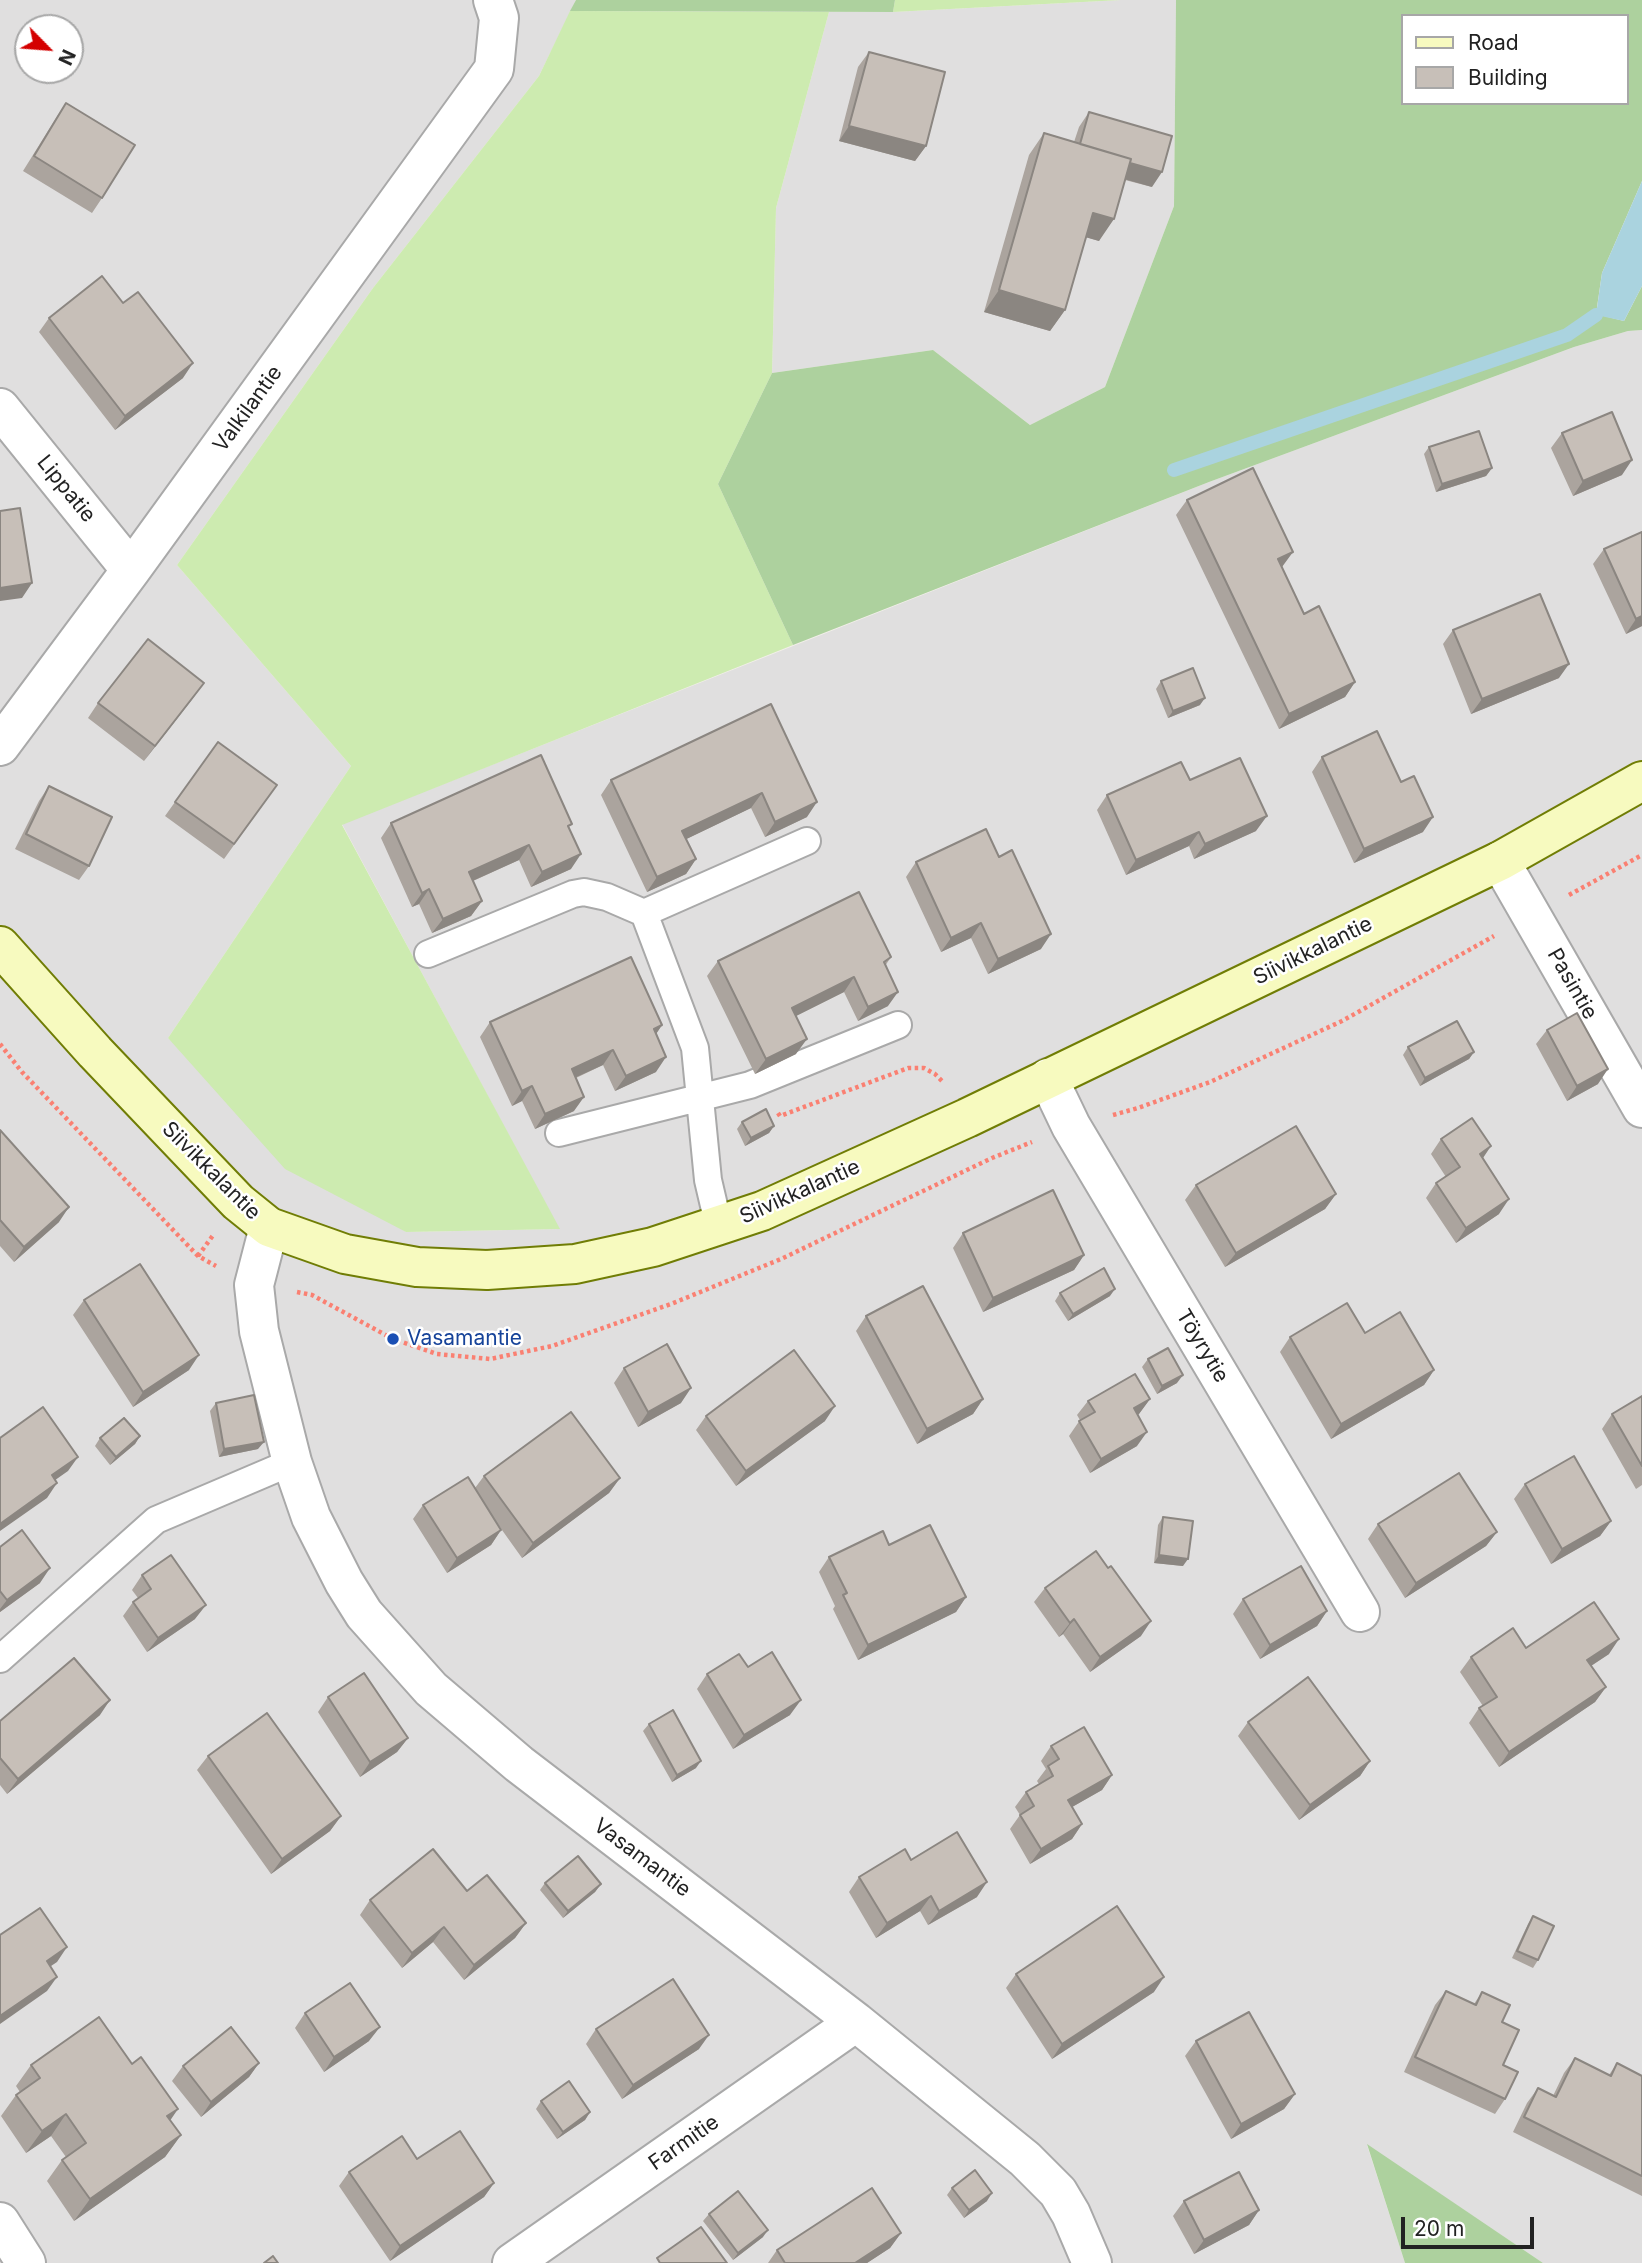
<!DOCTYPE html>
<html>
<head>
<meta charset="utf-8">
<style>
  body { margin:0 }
  #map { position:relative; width:1642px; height:2263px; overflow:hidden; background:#f2efe9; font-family:Inter,sans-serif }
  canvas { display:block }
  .legend { position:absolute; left:1401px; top:14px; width:228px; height:91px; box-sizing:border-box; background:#fff; border:2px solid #a7a7a7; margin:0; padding:9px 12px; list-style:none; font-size:21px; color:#222 }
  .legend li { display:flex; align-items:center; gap:14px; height:35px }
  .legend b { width:35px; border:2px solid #a7a7a7 }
  .north { position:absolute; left:14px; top:14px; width:70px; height:70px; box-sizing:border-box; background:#fff; border:2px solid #a7a7a7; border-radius:50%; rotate:115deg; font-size:19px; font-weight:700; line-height:28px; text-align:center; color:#222 }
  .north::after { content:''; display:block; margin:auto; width:24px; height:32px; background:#d40000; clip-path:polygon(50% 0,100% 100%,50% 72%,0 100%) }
  .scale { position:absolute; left:1401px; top:2217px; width:133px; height:32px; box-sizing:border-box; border:4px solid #222; border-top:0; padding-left:9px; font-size:21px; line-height:24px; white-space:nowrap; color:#222; -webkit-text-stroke:5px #fff; paint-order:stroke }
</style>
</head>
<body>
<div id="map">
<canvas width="1642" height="2263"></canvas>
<ul class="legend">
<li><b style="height:9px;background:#f7fabf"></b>Road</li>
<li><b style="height:19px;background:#c7bfb8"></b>Building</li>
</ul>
<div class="north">N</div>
<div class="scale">20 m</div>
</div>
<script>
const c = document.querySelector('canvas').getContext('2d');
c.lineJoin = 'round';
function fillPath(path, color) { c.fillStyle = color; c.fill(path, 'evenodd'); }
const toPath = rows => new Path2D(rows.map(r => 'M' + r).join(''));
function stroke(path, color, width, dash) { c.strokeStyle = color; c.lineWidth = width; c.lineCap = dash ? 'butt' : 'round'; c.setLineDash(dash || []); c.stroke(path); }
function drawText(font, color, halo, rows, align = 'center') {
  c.font = font + ' Inter,sans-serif'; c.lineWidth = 5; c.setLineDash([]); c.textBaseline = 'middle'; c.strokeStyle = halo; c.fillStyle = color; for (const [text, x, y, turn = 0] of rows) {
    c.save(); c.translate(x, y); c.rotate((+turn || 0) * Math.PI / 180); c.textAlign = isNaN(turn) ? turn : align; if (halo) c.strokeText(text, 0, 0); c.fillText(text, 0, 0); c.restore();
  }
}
const residential = toPath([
  [0,0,576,0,539,76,373,288,177,565,351,766,168,1038,406,1232,559,1229,342,824,1209,482,1574,347,1628,331,1642,330,1642,2263,1543,2263,1367,2145,1405,2263,0,2263],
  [28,28,70,28,70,70,28,70],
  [1121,0,1176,0,1174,206,1105,387,1030,425,933,350,772,373,776,208,829,12,893,12]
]);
const grass = toPath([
  [895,0,1121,0,893,12],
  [570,11,829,12,776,208,772,373,718,484,793,645,342,825,560,1229,406,1232,285,1169,168,1038,351,766,177,565,373,288,539,76]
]);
const forest = toPath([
  [576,0,895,0,893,12,570,11],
  [1176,0,1642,0,1642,181,1602,273,1596,314,1624,321,1642,286,1642,330,1628,331,1574,347,1209,482,793,645,718,484,772,373,933,350,1030,425,1105,387,1174,206],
  [1402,16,1626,16,1626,103,1402,103],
  [1367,2144,1543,2263,1405,2263]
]);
const water = toPath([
  [1642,181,1642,286,1624,321,1596,315,1602,273]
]);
const stream = toPath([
  [1174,470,1567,335,1596,315]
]);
const path = toPath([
  [1569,895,1642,855],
  [0,1044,22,1072,198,1256,216,1266],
  [778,1113,780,1116,908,1068,924,1068,935,1074,943,1082],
  [1113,1115,1138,1108,1210,1082,1342,1021,1494,936],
  [198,1256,214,1234],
  [297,1292,312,1295,393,1339,437,1354,490,1359,552,1346,671,1304,781,1259,992,1158,1032,1142]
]);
const lane = toPath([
  [428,954,573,894,584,892,607,897,644,913],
  [559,1133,750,1085,898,1025],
  [719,1227,708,1180,695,1048,644,913,807,841],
  [0,1659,156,1520,292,1462]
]);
const street = toPath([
  [0,408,131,570],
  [0,746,131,570,494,69,499,18,493,0],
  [1500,861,1642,1108],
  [1048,1078,1071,1126,1360,1612],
  [269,1227,254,1285,259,1331,292,1462,311,1517,344,1582,364,1614,431,1689,519,1764,856,2022,1025,2159,1058,2192,1071,2214,1092,2263],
  [0,2222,26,2263],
  [512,2263,856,2022]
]);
const secondary = toPath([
  [0,946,95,1052,238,1202,269,1227,345,1254,417,1267,487,1270,575,1264,653,1247,762,1211,967,1118,1500,861,1642,781]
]);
const wall = toPath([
  [869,52,926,146,915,161,839,141,858,67],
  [66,103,102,198,92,213,23,171,56,118],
  [1089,112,1152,187,1125,180,1099,241,1086,237,1065,310,1050,331,984,312,1029,155,1044,133,1074,142,1079,127],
  [49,318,183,378,115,430,39,332],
  [1562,433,1622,475,1573,496,1551,448],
  [1429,447,1492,468,1486,476,1436,492,1424,454],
  [1187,500,1282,567,1304,614,1355,682,1345,697,1279,729,1176,515],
  [1642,532,1642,626,1626,634,1593,564,1604,549],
  [1453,630,1559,678,1471,714,1443,644],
  [1161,681,1200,705,1168,718,1156,689],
  [193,698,144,761,88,718,98,703],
  [771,704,807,817,765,837,751,808,686,839,696,859,686,874,647,892,601,795,611,780],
  [218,742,277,785,224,859,165,816],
  [1322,757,1423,832,1354,863,1312,772],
  [1190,780,1256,831,1194,859,1189,846,1126,875,1097,810,1107,795],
  [49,786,89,866,79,880,15,849,39,801],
  [391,823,569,828,571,869,531,887,519,860,473,881,482,901,471,916,432,933,419,904,412,907,381,838],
  [916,862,1041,949,988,974,971,938,941,952,906,877],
  [891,957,885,966,888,1006,858,1021,844,992,796,1016,796,1054,755,1074,707,976,718,961],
  [490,1022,662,1025,656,1034,656,1072,615,1091,603,1065,576,1078,574,1111,535,1129,522,1101,512,1106,480,1037],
  [1547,1030,1598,1084,1567,1101,1536,1044],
  [1408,1047,1474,1052,1469,1059,1420,1086,1403,1055],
  [742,1122,774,1126,769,1133,745,1146,737,1129],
  [0,1130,59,1222,14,1262,0,1246],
  [1441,1139,1483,1159,1499,1214,1456,1243,1426,1198,1436,1183,1446,1177,1431,1154],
  [1196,1185,1336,1194,1325,1209,1225,1267,1185,1200],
  [963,1233,1084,1255,1074,1270,983,1312,953,1248],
  [1060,1293,1110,1296,1068,1321,1055,1301],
  [84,1300,189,1370,133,1407,73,1315],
  [866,1316,983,1399,973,1414,917,1444,856,1331],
  [1365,1333,1434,1370,1424,1385,1331,1439,1280,1352,1290,1337],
  [1148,1359,1177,1383,1157,1394,1142,1367],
  [624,1368,681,1403,638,1427,614,1383],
  [1642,1396,1642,1485,1636,1489,1602,1429,1612,1414],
  [1150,1399,1138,1415,1137,1446,1090,1473,1069,1436,1080,1420,1077,1415,1088,1401],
  [216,1403,258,1449,219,1457,210,1411],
  [706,1416,825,1421,736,1486,696,1430],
  [140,1436,135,1444,110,1465,95,1446,100,1438],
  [484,1476,620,1478,609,1493,522,1558,497,1523,501,1530,491,1545,447,1573,413,1519,423,1505,475,1488],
  [1525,1484,1611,1521,1600,1536,1551,1564,1514,1499],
  [1163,1517,1183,1566,1154,1563,1158,1525],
  [1378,1524,1497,1532,1486,1546,1405,1598,1368,1539],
  [889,1545,966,1597,956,1612,858,1660,833,1609,835,1606,819,1572,829,1557],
  [0,1547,40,1583,0,1612],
  [142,1575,195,1619,147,1652,123,1616,133,1602,138,1598,132,1590],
  [1045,1588,1141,1636,1090,1672,1063,1634,1059,1637,1034,1602],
  [1243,1599,1327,1611,1317,1626,1260,1659,1233,1614],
  [1526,1648,1609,1654,1591,1666,1606,1687,1595,1702,1499,1767,1469,1723,1479,1708,1483,1706,1460,1672,1471,1657],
  [748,1667,790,1715,733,1749,697,1689,707,1674],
  [328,1697,408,1738,397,1752,360,1777,318,1712],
  [100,1715,7,1794,0,1785,0,1721],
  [1248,1722,1370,1761,1360,1776,1299,1820,1238,1736],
  [649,1724,696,1768,672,1782,643,1731],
  [1051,1746,1112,1775,1102,1790,1072,1807,1082,1824,1072,1839,1030,1864,1010,1829,1020,1815,1015,1807,1026,1792,1039,1784,1037,1781,1046,1769,1041,1761],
  [208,1756,341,1816,330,1831,271,1874,197,1770],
  [911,1860,977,1897,928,1925,920,1911,876,1938,849,1892,859,1877],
  [545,1883,601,1884,595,1892,563,1918,540,1890],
  [467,1891,526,1923,515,1938,464,1980,433,1942,402,1968,360,1915,370,1900],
  [1533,1916,1538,1960,1533,1968,1512,1958,1528,1924],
  [1016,1974,1154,1992,1052,2059,1006,1988],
  [1446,1991,1474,2004,1482,1992,1502,2022,1505,2099,1495,2114,1404,2072,1435,2005],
  [305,2013,369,2041,324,2072,295,2028],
  [596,2029,699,2049,622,2099,586,2044],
  [1196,2041,1295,2094,1284,2109,1231,2139,1185,2056],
  [1575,2058,1609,2075,1617,2063,1642,2076,1642,2196,1513,2132,1527,2103,1538,2088,1553,2096,1564,2073],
  [259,2063,249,2077,201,2117,172,2081,183,2066],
  [31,2065,170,2121,181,2135,165,2157,74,2221,47,2181,62,2160,66,2157,51,2136,26,2153,1,2116,16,2095,20,2092,16,2086],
  [541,2101,590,2112,585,2120,557,2139,536,2109],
  [417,2159,494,2183,484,2197,390,2261,339,2186,349,2172],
  [952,2188,987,2201,964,2218,947,2195],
  [1184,2201,1259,2210,1249,2225,1194,2254,1173,2216],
  [709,2214,763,2237,733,2260,703,2221],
  [901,2233,890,2248,867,2263,768,2263,777,2250]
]);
const shadedWall = toPath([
  [849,126,926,146,915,161,839,141],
  [1078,149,1162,172,1152,187,1068,163],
  [1093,213,1114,219,1099,241,1078,235],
  [999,290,1065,310,1050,331,984,312],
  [193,363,183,378,115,430,125,416],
  [1632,460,1622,475,1573,496,1583,481],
  [1492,468,1486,476,1436,492,1442,484],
  [1293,552,1282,567,1268,574,1278,559],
  [32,583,22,598,0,601,0,588],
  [1642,616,1642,626,1626,634,1636,619],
  [1569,664,1559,678,1471,714,1482,699],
  [1355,682,1345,697,1279,729,1289,714],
  [204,683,193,698,144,761,155,746],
  [1205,698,1200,705,1168,718,1173,711],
  [762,793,751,808,672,846,682,831],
  [817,802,807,817,765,837,775,822],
  [1267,816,1256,831,1194,859,1205,844],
  [1433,817,1423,832,1354,863,1364,849],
  [1199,832,1189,846,1126,875,1136,860],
  [529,845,519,860,459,887,469,872],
  [581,854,571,869,531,887,542,872],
  [696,859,686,874,647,892,657,877],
  [429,889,419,904,412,907,422,893],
  [482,901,471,916,432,933,443,919],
  [981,923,971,938,941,952,951,938],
  [1051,934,1041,949,988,974,998,959],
  [854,977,844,992,782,1023,792,1008],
  [898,992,888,1006,858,1021,868,1007],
  [662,1025,652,1040,654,1029],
  [807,1039,796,1054,755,1074,766,1059],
  [613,1050,603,1065,561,1084,572,1069],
  [1474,1052,1469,1059,1420,1086,1425,1078],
  [666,1057,656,1072,615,1091,626,1076],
  [1608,1069,1598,1084,1567,1101,1577,1086],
  [532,1086,522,1101,512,1106,522,1091],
  [584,1097,574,1111,535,1129,545,1114],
  [774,1126,769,1133,745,1146,751,1138],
  [1491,1146,1481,1161,1480,1154],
  [1336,1194,1325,1209,1225,1267,1236,1253],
  [1509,1199,1499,1214,1456,1243,1466,1228],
  [69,1207,59,1222,14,1262,24,1247],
  [1084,1255,1074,1270,983,1312,993,1298],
  [1115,1289,1110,1296,1068,1321,1073,1314],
  [199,1355,189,1370,133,1407,143,1392],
  [1434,1370,1424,1385,1331,1439,1341,1424],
  [1183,1375,1177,1383,1157,1394,1162,1386],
  [691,1388,681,1403,638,1427,648,1412],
  [983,1399,973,1414,917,1444,927,1429],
  [1150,1399,1139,1414,1124,1423,1134,1408],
  [835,1406,825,1421,736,1486,746,1471],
  [1147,1432,1137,1446,1090,1473,1101,1459],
  [140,1436,135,1444,110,1465,116,1457],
  [264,1442,258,1449,219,1457,224,1449],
  [78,1457,68,1471,41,1490,52,1475],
  [620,1478,609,1493,522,1558,533,1543],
  [57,1483,47,1498,0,1531,0,1524],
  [1611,1521,1600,1536,1551,1564,1562,1549],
  [501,1530,491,1545,447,1573,457,1558],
  [1497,1532,1486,1546,1405,1598,1416,1583],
  [1159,1555,1188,1559,1183,1566,1154,1563],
  [50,1568,40,1583,0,1612,0,1609,7,1600],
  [966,1597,956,1612,858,1660,868,1645],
  [206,1605,195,1619,147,1652,158,1638],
  [1327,1611,1317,1626,1260,1659,1270,1645],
  [1074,1619,1063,1634,1059,1637,1070,1623],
  [1151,1621,1141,1636,1090,1672,1100,1657],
  [1619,1639,1609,1654,1577,1675,1587,1660],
  [1606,1687,1595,1702,1499,1767,1509,1752],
  [110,1700,100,1715,7,1794,18,1779],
  [801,1700,790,1715,733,1749,744,1735],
  [408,1738,397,1752,360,1777,370,1762],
  [701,1761,696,1768,672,1782,677,1775],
  [1370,1761,1360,1776,1299,1820,1310,1805],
  [1112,1775,1102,1790,1058,1815,1068,1800],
  [341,1816,330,1831,271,1874,282,1859],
  [1082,1824,1072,1839,1030,1864,1041,1849],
  [987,1882,977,1897,928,1925,939,1911],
  [601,1884,595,1892,563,1918,568,1911],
  [931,1896,920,1911,876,1938,887,1923],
  [526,1923,515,1938,464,1980,474,1965],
  [444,1927,433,1942,402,1968,412,1953],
  [67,1947,57,1962,36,1976,47,1961],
  [57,1977,47,1991,0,2024,0,2016],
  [1164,1977,1154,1992,1052,2059,1062,2044],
  [380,2027,369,2041,324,2072,334,2057],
  [709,2035,699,2049,622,2099,633,2085],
  [259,2063,249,2077,201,2117,211,2102],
  [1295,2094,1284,2109,1231,2139,1241,2124],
  [178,2109,163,2131,167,2116],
  [590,2112,585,2120,557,2139,563,2132],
  [66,2114,51,2136,26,2153,42,2131],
  [181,2135,165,2157,74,2221,90,2199],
  [494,2183,484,2197,390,2261,400,2246],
  [992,2193,987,2201,964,2218,969,2210],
  [1259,2210,1249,2225,1194,2254,1204,2240],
  [768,2230,763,2237,733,2260,738,2253],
  [901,2233,890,2248,867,2263,855,2263]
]);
const building = toPath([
  [869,52,945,72,926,146,849,126,869,52],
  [66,103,135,145,102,198,34,156,66,103],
  [1089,112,1172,136,1162,172,1130,163,1131,159,1080,144,1089,112],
  [1044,133,1131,159,1114,219,1093,213,1065,310,999,290,1044,133],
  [102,276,123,303,138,292,193,363,125,416,49,318,102,276],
  [1612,412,1632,460,1583,481,1562,433,1612,412],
  [1479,431,1492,468,1442,484,1429,447,1479,431],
  [1253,468,1293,552,1278,559,1304,614,1319,606,1355,682,1289,714,1187,500,1253,468],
  [20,508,32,583,0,588,0,511,20,508],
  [1642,532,1642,616,1636,619,1604,549,1642,532],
  [1540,594,1569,664,1482,699,1453,630,1540,594],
  [148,639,204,683,155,746,98,703,148,639],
  [1193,668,1205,698,1173,711,1161,681,1193,668],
  [771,704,817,802,775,822,762,793,682,831,696,859,657,877,611,780,771,704],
  [1377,731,1401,782,1414,776,1433,817,1364,849,1322,757,1377,731],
  [218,742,277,785,234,844,175,802,218,742],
  [541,755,572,824,568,826,581,854,542,872,529,845,469,872,482,901,443,919,429,889,422,893,391,823,541,755],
  [1240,758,1267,816,1205,844,1199,832,1136,860,1107,795,1181,762,1190,780,1240,758],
  [49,786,112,817,89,866,26,834,49,786],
  [986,829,999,857,1012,850,1051,934,998,959,981,923,951,938,916,862,986,829],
  [859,892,891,957,884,962,898,992,868,1007,854,977,792,1008,807,1039,766,1059,718,961,859,892],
  [631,957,662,1025,654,1029,666,1057,626,1076,613,1050,572,1069,584,1097,545,1114,532,1086,522,1091,490,1022,631,957],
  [1577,1013,1608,1069,1577,1086,1547,1030,1577,1013],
  [1457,1021,1474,1052,1425,1078,1408,1047,1457,1021],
  [766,1109,774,1126,751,1138,742,1122,766,1109],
  [1472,1118,1491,1146,1480,1154,1509,1199,1466,1228,1436,1183,1460,1167,1441,1139,1472,1118],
  [1296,1126,1336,1194,1236,1253,1196,1185,1296,1126],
  [0,1130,69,1207,24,1247,0,1220,0,1130],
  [1053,1190,1084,1255,993,1298,963,1233,1053,1190],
  [140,1264,199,1355,143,1392,84,1300,140,1264],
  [1104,1268,1115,1289,1073,1314,1060,1293,1104,1268],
  [923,1286,983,1399,927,1429,866,1316,923,1286],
  [1347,1303,1365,1333,1400,1312,1434,1370,1341,1424,1290,1337,1347,1303],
  [667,1344,691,1388,648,1412,624,1368,667,1344],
  [1168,1348,1183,1375,1162,1386,1148,1359,1168,1348],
  [794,1350,835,1406,746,1471,706,1416,794,1350],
  [1135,1374,1150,1399,1134,1408,1147,1432,1101,1459,1079,1421,1095,1412,1088,1401,1135,1374],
  [254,1395,264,1442,224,1449,216,1403,254,1395],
  [1642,1396,1642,1466,1612,1414,1642,1396],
  [43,1407,78,1457,52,1475,57,1483,0,1524,0,1438,43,1407],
  [571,1412,620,1478,533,1543,484,1476,571,1412],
  [124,1418,140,1436,116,1457,100,1438,124,1418],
  [1574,1456,1611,1521,1562,1549,1525,1484,1574,1456],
  [1459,1473,1497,1532,1416,1583,1378,1524,1459,1473],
  [468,1477,501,1530,457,1558,423,1505,468,1477],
  [1163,1517,1193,1521,1188,1559,1159,1555,1163,1517],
  [930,1525,966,1597,868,1645,843,1595,847,1593,829,1557,883,1531,889,1545,930,1525],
  [22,1530,50,1568,7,1600,0,1591,0,1547,22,1530],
  [1096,1551,1108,1568,1111,1566,1151,1621,1100,1657,1074,1619,1070,1623,1045,1588,1096,1551],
  [171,1555,206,1605,158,1638,133,1602,151,1589,142,1575,171,1555],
  [1301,1566,1327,1611,1270,1645,1243,1599,1301,1566],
  [1594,1602,1619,1639,1587,1660,1606,1687,1509,1752,1479,1708,1497,1697,1471,1657,1513,1628,1526,1648,1594,1602],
  [772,1652,801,1700,744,1735,707,1674,739,1654,748,1667,772,1652],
  [74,1658,110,1700,18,1779,0,1758,0,1721,74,1658],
  [364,1673,408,1738,370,1762,328,1697,364,1673],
  [1308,1677,1370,1761,1310,1805,1248,1722,1308,1677],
  [673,1710,701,1761,677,1775,649,1724,673,1710],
  [267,1713,341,1816,282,1859,208,1756,267,1713],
  [1084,1727,1112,1775,1068,1800,1082,1824,1041,1849,1020,1815,1034,1806,1026,1792,1053,1776,1048,1766,1059,1759,1051,1746,1084,1727],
  [957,1832,987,1882,939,1911,931,1896,887,1923,859,1877,905,1849,911,1860,957,1832],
  [433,1849,467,1891,487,1875,526,1923,474,1965,444,1927,412,1953,370,1900,433,1849],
  [578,1856,601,1884,568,1911,545,1883,578,1856],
  [1117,1906,1164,1977,1062,2044,1016,1974,1117,1906],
  [40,1908,67,1947,47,1961,57,1977,0,2016,0,1935,40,1908],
  [1533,1916,1554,1926,1538,1960,1517,1951,1533,1916],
  [673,1979,709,2035,633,2085,596,2029,673,1979],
  [350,1983,380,2027,334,2057,305,2013,350,1983],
  [1446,1991,1476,2005,1482,1992,1510,2005,1502,2022,1519,2030,1503,2065,1518,2072,1505,2099,1415,2057,1446,1991],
  [1249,2012,1295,2094,1241,2124,1196,2041,1249,2012],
  [99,2017,132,2064,141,2057,178,2109,167,2116,181,2135,90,2199,62,2160,86,2143,66,2114,42,2131,16,2095,40,2078,31,2065,99,2017],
  [231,2027,259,2063,211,2102,183,2066,231,2027],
  [1575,2058,1611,2076,1617,2063,1642,2076,1642,2176,1524,2117,1538,2088,1556,2097,1575,2058],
  [569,2081,590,2112,563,2132,541,2101,569,2081],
  [460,2131,494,2183,400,2246,349,2172,402,2136,417,2159,460,2131],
  [975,2170,992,2193,969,2210,952,2188,975,2170],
  [1239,2172,1259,2210,1204,2240,1184,2201,1239,2172],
  [872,2188,901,2233,855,2263,785,2263,777,2250,872,2188],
  [738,2191,768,2230,738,2253,709,2214,738,2191],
  [701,2227,727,2263,660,2263,657,2258,701,2227],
  [273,2256,278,2263,264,2263,273,2256]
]);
const markers = [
  [393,1339,7,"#1a4fb4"]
];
const streetNames = [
  ["Valkilantie",248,409,-54],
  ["Lippatie",66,489,51],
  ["Siivikkalantie",1313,951,-26],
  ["Pasintie",1572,984,60],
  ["Siivikkalantie",211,1171,45],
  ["Siivikkalantie",800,1192,-24],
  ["Töyrytie",1202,1346,59],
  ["Vasamantie",642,1858,37],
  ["Farmitie",684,2143,-35]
];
const transitNames = [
  ["Vasamantie",407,1339]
];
fillPath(residential, '#e0dfdf');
fillPath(grass, '#cdebb0');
fillPath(forest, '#add19e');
fillPath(water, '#aad3df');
stroke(stream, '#aad3df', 14);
stroke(lane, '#a9a9a9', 30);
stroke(street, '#a9a9a9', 42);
stroke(secondary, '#707d05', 42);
stroke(path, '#fa8072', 4.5, [3.5, 3.5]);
stroke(lane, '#fff', 26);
stroke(street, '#fff', 38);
stroke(secondary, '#f7fabf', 38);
fillPath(wall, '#aba49e');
fillPath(shadedWall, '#8b8681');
fillPath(building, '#c7bfb8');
stroke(building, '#8b8681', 2);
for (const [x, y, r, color] of markers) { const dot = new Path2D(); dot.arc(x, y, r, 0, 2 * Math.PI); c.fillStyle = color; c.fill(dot); stroke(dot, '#fff', 2.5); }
drawText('21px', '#222', '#fff', streetNames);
drawText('21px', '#164399', '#fff', transitNames, 'left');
</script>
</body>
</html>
